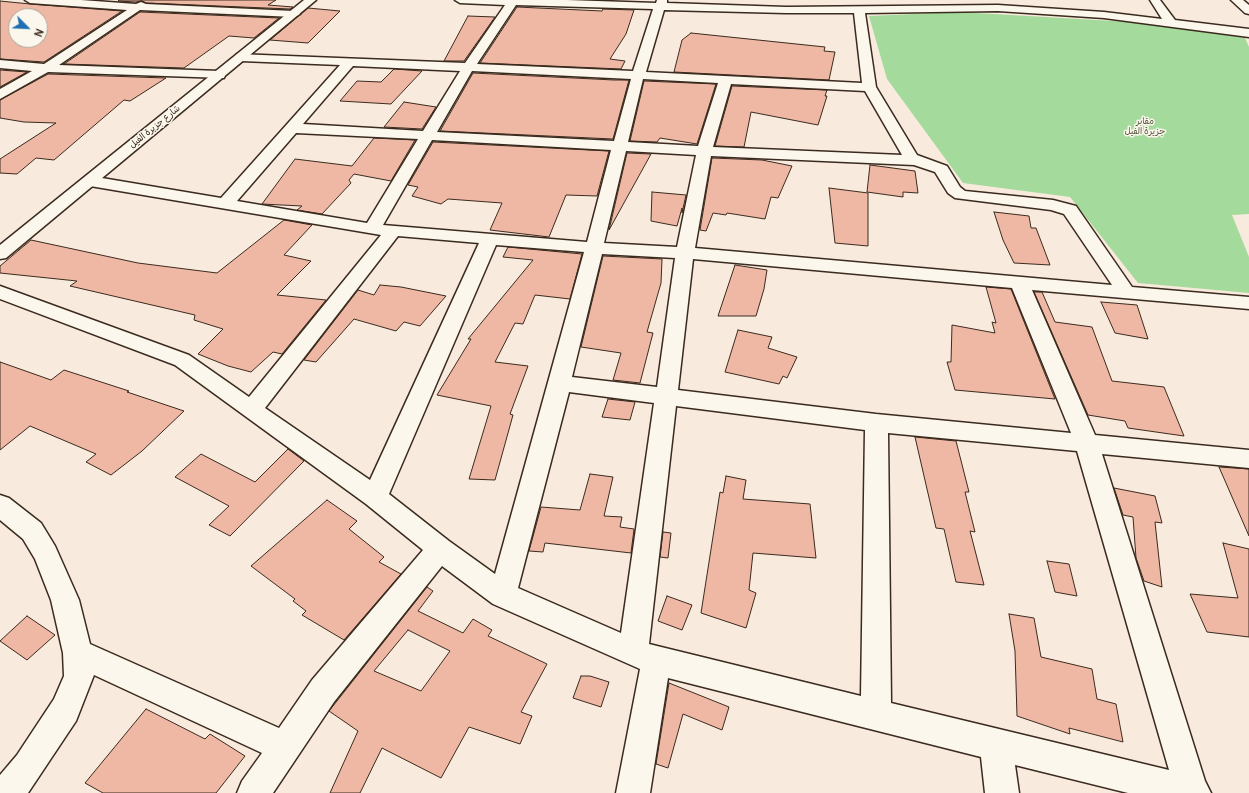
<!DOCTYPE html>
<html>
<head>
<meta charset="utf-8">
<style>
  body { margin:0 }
  #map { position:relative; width:1249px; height:793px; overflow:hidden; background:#f9eade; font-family:Pangolin,sans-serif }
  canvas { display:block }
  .north { position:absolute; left:8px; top:8px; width:40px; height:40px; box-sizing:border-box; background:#fbf7ec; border:1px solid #aea59a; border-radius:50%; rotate:114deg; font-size:11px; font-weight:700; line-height:16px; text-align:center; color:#3b2a1e }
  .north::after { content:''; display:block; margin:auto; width:14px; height:18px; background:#1f6fb2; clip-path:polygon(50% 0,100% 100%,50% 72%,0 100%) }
</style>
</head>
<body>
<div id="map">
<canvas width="1249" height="793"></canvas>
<div class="north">N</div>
</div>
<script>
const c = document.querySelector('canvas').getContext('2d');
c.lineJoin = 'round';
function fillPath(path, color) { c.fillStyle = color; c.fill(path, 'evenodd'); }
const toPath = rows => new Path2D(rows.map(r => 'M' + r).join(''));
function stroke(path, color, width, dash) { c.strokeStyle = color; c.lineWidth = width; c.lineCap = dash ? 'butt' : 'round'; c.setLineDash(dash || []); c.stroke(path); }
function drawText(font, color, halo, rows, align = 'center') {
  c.font = font + ' Pangolin,"Playpen Sans Arabic",sans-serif'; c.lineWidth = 3; c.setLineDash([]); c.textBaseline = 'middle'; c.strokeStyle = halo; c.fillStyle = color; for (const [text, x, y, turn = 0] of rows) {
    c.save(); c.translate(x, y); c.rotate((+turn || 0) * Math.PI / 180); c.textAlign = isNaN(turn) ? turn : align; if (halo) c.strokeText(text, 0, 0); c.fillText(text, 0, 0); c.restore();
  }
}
const green = toPath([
  [959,12,1149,23,1245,38,1249,47,1249,214,1232,215,1249,257,1249,293,1138,283,1070,197,963,183,887,79,869,16]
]);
const building = toPath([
  [119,0,276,0,268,5,293,7,290,9,146,3,142,1,136,2,118,1,119,0],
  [0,1,30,4,122,11,44,62,0,59,0,1],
  [16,16,40,16,40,40,16,40,16,16],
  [517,7,602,11,603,9,634,10,626,34,610,59,625,61,621,69,480,63,517,7],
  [308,8,340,11,308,43,270,40,308,8],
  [140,12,279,18,254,38,229,36,184,68,64,64,140,12],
  [468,16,495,17,464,61,444,61,468,16],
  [691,33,825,47,824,51,835,52,829,80,674,72,682,40,691,33],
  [394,69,422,71,391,104,340,101,357,81,381,82,394,69],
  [0,70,27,72,0,87,0,70],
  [473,73,614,80,629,80,613,139,440,131,473,73],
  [48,74,166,78,130,101,124,100,54,160,36,158,17,174,0,173,0,159,56,123,24,122,0,118,0,100,48,74],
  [644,81,716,84,697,144,660,138,657,142,630,141,644,81],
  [732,86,827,90,825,96,827,96,818,125,751,112,744,147,715,146,732,86],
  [404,102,436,107,422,129,384,127,404,102],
  [374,138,415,140,391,181,354,174,349,180,351,183,322,214,297,210,302,206,262,204,295,159,352,166,374,138],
  [433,142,609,151,597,196,566,195,549,237,490,230,502,203,448,199,441,204,412,196,418,187,408,185,433,142],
  [627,153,651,154,609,230,627,153],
  [712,158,762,160,792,166,778,198,771,197,765,219,727,213,726,215,713,213,706,231,700,230,712,158],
  [870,165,915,171,918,193,903,192,903,197,867,192,870,165],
  [829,188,868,193,868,246,835,243,829,188],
  [652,192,686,195,682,213,682,208,677,226,651,221,652,192],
  [994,212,1029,216,1031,228,1036,228,1050,265,1014,263,1003,240,994,212],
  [284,220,312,225,284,255,311,261,277,295,326,300,282,354,273,352,251,372,228,366,198,354,223,329,194,320,195,315,70,286,77,281,0,273,0,266,31,240,138,263,217,273,284,220],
  [508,247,582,254,570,299,535,295,523,324,515,323,495,362,528,366,510,414,513,415,495,480,469,479,491,406,437,395,471,339,468,339,533,260,503,257,508,247],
  [603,256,662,259,661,283,647,332,653,333,640,383,613,380,621,353,581,347,603,256],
  [735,265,767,270,764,289,756,316,718,316,735,265],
  [380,285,401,287,446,296,420,326,404,322,396,331,354,319,316,362,304,360,358,290,374,295,380,285],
  [986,287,1011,289,1055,399,955,390,947,362,951,362,952,325,995,333,992,322,996,323,986,287],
  [1034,292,1042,292,1055,322,1092,327,1112,381,1164,387,1184,436,1128,428,1125,421,1088,415,1034,292],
  [1101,302,1137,305,1148,339,1115,333,1101,302],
  [738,330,772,337,768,348,797,357,787,378,783,376,779,384,725,372,738,330],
  [0,362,51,380,64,370,129,391,127,392,184,411,142,451,111,475,86,462,96,454,30,426,0,450,0,362],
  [608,399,635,402,630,420,602,417,608,399],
  [915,437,956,441,969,492,965,492,975,532,970,531,984,585,956,582,944,529,936,528,915,437],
  [288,449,304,461,230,536,209,525,229,506,175,477,201,454,255,482,288,449],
  [1219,467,1249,469,1249,536,1219,467],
  [590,474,613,477,604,516,622,517,620,527,634,529,631,553,545,543,543,552,529,551,541,507,580,510,590,474],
  [726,476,746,480,743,499,810,504,816,558,753,553,749,590,756,593,746,628,701,613,720,492,723,493,726,476],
  [1114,488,1155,496,1162,523,1155,522,1162,587,1144,581,1136,558,1133,517,1123,515,1114,488],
  [327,500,357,521,349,529,384,557,379,562,401,574,344,640,302,615,306,611,293,601,295,599,251,566,327,500],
  [663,532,671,533,668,558,660,557,663,532],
  [1223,543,1249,549,1249,637,1207,632,1190,594,1238,598,1223,543],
  [1047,561,1069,564,1077,596,1055,592,1047,561],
  [427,587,433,591,418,611,463,633,473,619,492,630,488,636,547,664,521,712,532,716,520,744,469,727,441,778,382,748,360,793,330,793,358,731,329,711,427,587],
  [408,630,450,651,421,691,374,671,408,630],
  [667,596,692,605,682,630,658,621,667,596],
  [1009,614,1034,618,1041,657,1092,669,1097,699,1116,704,1123,742,1069,728,1070,734,1017,716,1015,651,1009,614],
  [27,616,55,635,27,660,0,641,27,616],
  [581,676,590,676,609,682,601,707,573,698,581,676],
  [669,683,729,707,722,730,683,714,668,768,656,764,669,683],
  [146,709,205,739,210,734,245,756,216,793,103,793,85,783,146,709]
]);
const minor = toPath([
  [25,0,81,0,136,4,141,2,146,4,294,11,300,14,294,17,140,10,59,65,219,71,224,72,225,75,224,78,48,72,0,99,0,89,32,71,0,68,0,60,44,64,127,10,30,3,25,0],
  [455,0,567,0,656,3,657,0,667,0,667,3,786,7,998,5,1104,12,1162,19,1150,0,1160,0,1175,20,1249,29,1249,37,1104,18,998,11,865,13,876,87,917,155,947,166,960,187,965,191,1053,200,1076,206,1132,287,1249,297,1249,309,1032,290,1095,435,1249,450,1249,468,1102,454,1205,781,1211,793,1128,793,1015,765,1019,793,985,793,981,757,668,678,650,793,616,793,640,669,493,604,442,566,334,702,273,793,237,793,242,781,262,753,94,675,76,721,28,793,0,793,0,775,17,755,54,699,64,676,63,653,51,600,35,559,23,539,0,520,0,495,9,498,41,523,55,546,79,600,90,644,279,728,312,680,423,550,366,504,175,365,0,299,0,286,189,355,249,397,381,235,90,186,84,184,82,181,84,178,90,176,221,198,340,65,241,61,237,60,235,57,237,54,465,63,505,5,460,3,455,0],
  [516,5,653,9,633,71,477,64,516,5],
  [664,10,786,13,854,13,862,83,646,72,664,10],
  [353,66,460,71,423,131,303,124,353,66],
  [472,71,631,79,614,141,437,132,472,71],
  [643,79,718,83,698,146,628,142,643,79],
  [731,84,865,91,902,155,713,147,731,84],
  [296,133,418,139,367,223,237,201,296,133],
  [432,140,611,150,587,242,383,225,432,140],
  [626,151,696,155,677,247,604,243,626,151],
  [711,156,914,165,935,172,948,193,955,198,1051,210,1064,214,1112,285,695,248,711,156],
  [398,236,479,243,370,480,265,408,398,236],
  [496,245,584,252,495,574,449,541,389,494,496,245],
  [602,254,675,258,657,387,572,377,602,254],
  [693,259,1012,288,1071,433,876,414,678,390,693,259],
  [569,392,654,403,621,633,518,588,569,392],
  [676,406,865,430,861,696,649,644,676,406],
  [888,433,1077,451,1169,770,891,703,888,433],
  [1231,0,1243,0,1249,5,1249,14,1245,13,1231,0]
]);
const tertiary = toPath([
  [304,0,316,0,6,258,0,259,0,245,304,0]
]);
const farParknames = [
  ["مقابر",1145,122],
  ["جزيرة الفيل",1145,132]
];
const farStreetnames = [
  ["شارع جزيرة الفيل",155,127,-39]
];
fillPath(green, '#a5da9d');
fillPath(building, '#efb8a4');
stroke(building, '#3b2a1e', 1);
stroke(minor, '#3b2a1e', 3);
stroke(tertiary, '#3b2a1e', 3);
fillPath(minor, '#fbf7ec');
fillPath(tertiary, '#fbf7ec');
drawText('9px', '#56563e', '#fbf7ec', farParknames);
drawText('9px', '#3b2a1e', '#fbf7ec', farStreetnames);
</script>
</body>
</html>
